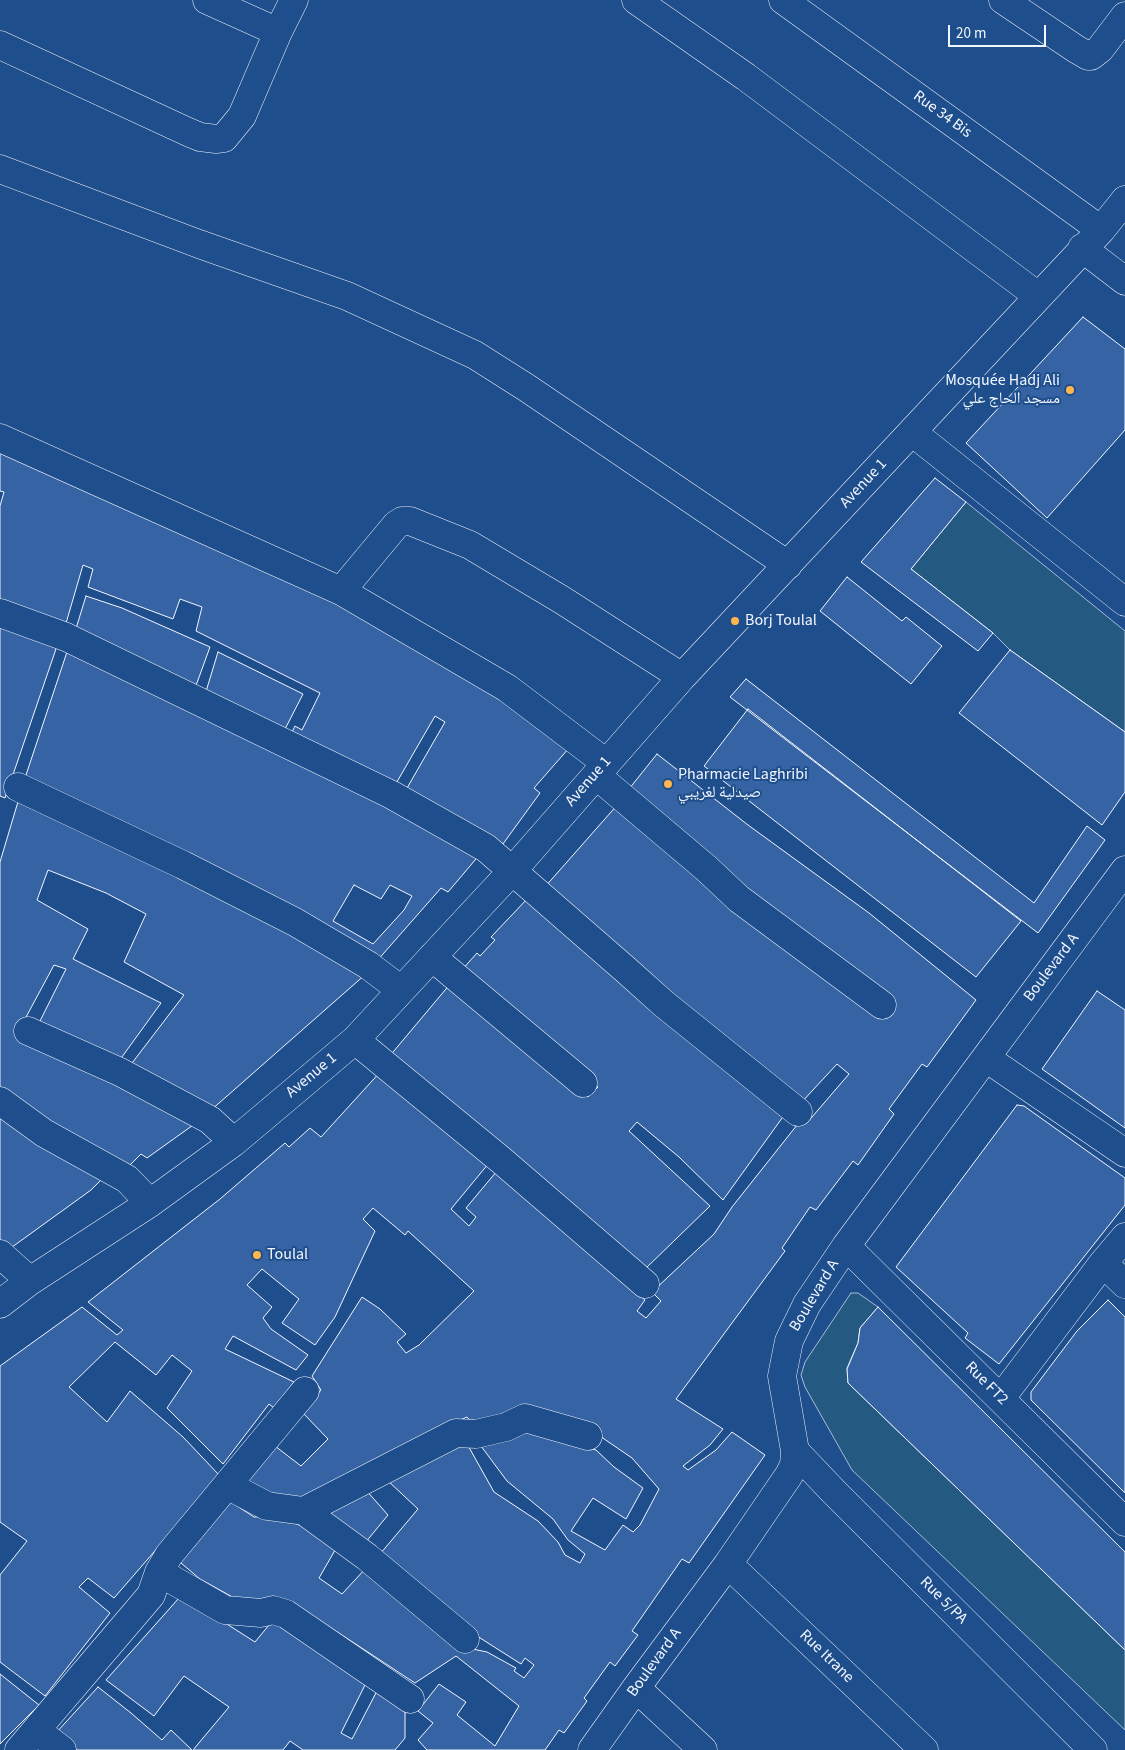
<!DOCTYPE html>
<html>
<head>
<meta charset="utf-8">
<style>
  body { margin:0 }
  #map { position:relative; width:1125px; height:1750px; overflow:hidden; background:#1f4e8c; font-family:"Source Sans 3",sans-serif }
  canvas { display:block }
  .scale { position:absolute; left:948px; top:25px; width:98px; height:22px; box-sizing:border-box; border:2px solid #f2f6ff; border-top:0; padding-left:6px; font-size:15px; line-height:18px; white-space:nowrap; color:#f2f6ff; -webkit-text-stroke:4px #1f4e8c; paint-order:stroke }
</style>
</head>
<body>
<div id="map">
<canvas width="1125" height="1750"></canvas>
<div class="scale">20 m</div>
</div>
<script>
const c = document.querySelector('canvas').getContext('2d');
c.lineJoin = 'round';
function fillPath(path, color) { c.fillStyle = color; c.fill(path, 'evenodd'); }
const toPath = rows => new Path2D(rows.map(r => 'M' + r).join(''));
function stroke(path, color, width, dash) { c.strokeStyle = color; c.lineWidth = width; c.lineCap = dash ? 'butt' : 'round'; c.setLineDash(dash || []); c.stroke(path); }
function drawText(font, color, halo, rows, align = 'center') {
  c.font = font + ' "Source Sans 3","Noto Naskh Arabic",sans-serif'; c.lineWidth = 4; c.setLineDash([]); c.textBaseline = 'middle'; c.strokeStyle = halo; c.fillStyle = color; for (const [text, x, y, turn = 0] of rows) {
    c.save(); c.translate(x, y); c.rotate((+turn || 0) * Math.PI / 180); c.textAlign = isNaN(turn) ? turn : align; if (halo) c.strokeText(text, 0, 0); c.fillText(text, 0, 0); c.restore();
  }
}
const green = toPath([
  [966,502,1125,631,1125,732,1010,650,993,633,911,569,966,502],
  [851,1293,858,1293,878,1307,860,1328,858,1343,847,1368,848,1383,1125,1650,1125,1730,852,1470,805,1387,801,1375,805,1362,851,1293]
]);
const building = toPath([
  [1083,317,1125,349,1125,430,1047,518,966,443,1083,317],
  [0,448,289,577,479,680,569,748,534,788,540,793,500,848,403,795,445,722,435,716,394,787,289,738,295,726,302,730,320,693,196,631,202,607,180,599,173,619,88,587,93,569,83,565,64,630,0,606,0,506,4,492,0,491,0,448],
  [935,478,966,502,911,569,993,633,978,651,861,562,935,478],
  [847,577,902,621,906,617,942,646,911,684,820,611,847,577],
  [86,596,122,608,210,647,194,691,74,635,86,596],
  [0,621,58,643,5,798,0,796,0,621],
  [68,649,481,853,448,892,441,888,376,962,24,781,68,649],
  [354,885,381,899,390,885,412,896,404,910,373,944,333,921,354,885],
  [1010,650,1125,732,1125,792,1102,825,959,713,1010,650],
  [218,652,303,694,283,733,204,698,218,652],
  [746,679,1034,903,1087,826,1105,840,1038,933,730,697,746,679],
  [748,709,1021,921,976,977,704,766,748,709],
  [657,754,748,825,869,913,976,1000,927,1067,922,1064,889,1109,894,1114,858,1165,853,1161,816,1210,810,1207,782,1248,785,1251,676,1399,723,1429,710,1445,683,1466,688,1470,716,1450,732,1432,765,1455,689,1563,682,1559,632,1631,638,1635,615,1666,610,1662,584,1698,587,1701,564,1733,559,1730,545,1750,427,1750,418,1740,433,1723,418,1711,439,1684,466,1702,457,1715,495,1746,519,1706,456,1656,415,1683,319,1620,313,1626,290,1608,267,1598,252,1604,245,1604,200,1579,175,1558,231,1502,254,1517,276,1516,310,1529,338,1545,319,1578,342,1594,366,1568,407,1605,463,1647,487,1652,516,1668,514,1671,524,1678,534,1665,525,1658,521,1664,466,1629,380,1554,418,1509,387,1480,466,1442,494,1492,538,1521,558,1542,565,1555,580,1563,585,1554,568,1540,553,1519,507,1481,481,1446,527,1426,596,1450,614,1467,643,1488,626,1519,593,1498,571,1531,605,1550,623,1525,633,1532,640,1525,659,1489,632,1458,591,1430,521,1406,517,1413,506,1422,501,1414,475,1426,467,1417,379,1457,303,1499,288,1498,272,1494,247,1480,275,1446,301,1466,328,1439,302,1412,321,1390,312,1376,362,1297,380,1309,406,1334,397,1342,406,1353,419,1345,474,1291,408,1231,405,1235,373,1208,363,1219,375,1231,335,1317,315,1345,282,1323,299,1299,262,1269,247,1285,272,1307,263,1318,271,1329,308,1355,296,1370,233,1336,225,1349,294,1382,274,1408,269,1404,223,1464,167,1408,192,1371,172,1355,156,1375,115,1342,69,1387,107,1422,130,1391,183,1437,220,1476,114,1598,88,1578,79,1587,110,1613,45,1696,0,1662,0,1575,27,1541,0,1522,0,1366,82,1307,117,1335,123,1330,88,1302,220,1199,285,1143,289,1147,310,1128,321,1137,382,1070,489,1163,451,1209,469,1226,476,1217,466,1208,497,1171,538,1207,602,1259,600,1262,645,1300,637,1311,646,1318,661,1301,652,1292,714,1234,732,1207,801,1120,806,1124,849,1074,837,1064,800,1104,668,1000,544,888,619,803,686,860,744,915,886,1019,896,1007,741,894,709,864,625,794,657,754],
  [20,795,367,973,210,1111,129,1067,184,995,124,962,146,914,106,893,48,870,37,900,88,929,73,959,161,1003,119,1061,37,1027,66,969,54,965,18,1032,196,1123,147,1158,141,1154,125,1170,0,1095,0,862,20,795],
  [529,897,785,1114,723,1200,679,1157,637,1122,629,1131,710,1206,643,1271,388,1058,451,983,588,1097,598,1087,460,972,477,953,480,956,495,940,491,937,529,897],
  [1097,991,1125,1010,1125,1128,1042,1069,1097,991],
  [1017,1105,1024,1106,1125,1178,1125,1205,999,1364,965,1338,968,1333,896,1267,1017,1105],
  [0,1112,103,1178,91,1190,8,1250,0,1244,0,1112],
  [1108,1300,1125,1317,1125,1493,1031,1400,1031,1392,1077,1331,1108,1300],
  [878,1307,1125,1552,1125,1650,848,1383,847,1369,858,1343,860,1328,878,1307],
  [365,1489,388,1515,365,1543,321,1513,365,1489],
  [179,1598,219,1619,255,1642,274,1619,366,1683,341,1733,352,1739,378,1689,405,1707,405,1738,395,1750,303,1750,290,1741,283,1750,193,1750,229,1707,184,1676,154,1716,106,1680,179,1598],
  [0,1674,39,1705,0,1744,0,1674],
  [98,1687,131,1713,162,1740,171,1730,192,1750,75,1750,55,1734,98,1687]
]);
const street = toPath([
  [636,0,746,77,1038,296],
  [783,0,1101,230],
  [1003,0,1076,49,1088,56,1091,56,1100,49,1125,16],
  [278,32,294,0],
  [0,45,188,132,200,137,216,139,224,138,242,116,278,32,207,0],
  [0,169,199,244,347,296,475,355,527,388,788,565],
  [1082,248,1125,281],
  [912,432,1125,602],
  [0,438,341,591,507,688,606,763],
  [341,591,396,525,402,521,410,521,470,545,562,600,682,677],
  [0,613,66,637,392,795,486,848,626,970,664,1004,798,1112],
  [596,775,706,868,739,899,882,1005],
  [18,787,183,865,295,922,368,965,401,990],
  [432,957,583,1083],
  [28,1031,120,1072,210,1120,234,1142],
  [355,1040,501,1160,645,1284],
  [986,1058,1125,1153],
  [0,1101,44,1133,127,1179,150,1203],
  [1125,1237,1103,1263,1125,1284],
  [846,1246,1125,1522],
  [0,1254,30,1281],
  [0,1304,30,1281,150,1203,234,1142,355,1040,513,870,682,677,1101,230,1125,200],
  [1001,1398,1103,1263],
  [795,1451,834,1492,1093,1750],
  [227,1485,267,1506,304,1511,367,1557,465,1639],
  [304,1511,456,1433,476,1434,506,1427,525,1418,588,1436],
  [728,1564,924,1750],
  [159,1572,225,1610,261,1613,273,1610,286,1614,410,1699],
  [636,1688,703,1750],
  [37,1731,62,1750],
  [19,1750,151,1595,159,1572,169,1555,305,1391],
  [592,1750,636,1688,728,1564,789,1475,794,1465,795,1451,782,1376,789,1341,807,1304,846,1246,1125,870]
]);
const markers = [
  [1070,390,5,"#ffb74d"],
  [735,621,5,"#ffb74d"],
  [668,784,5,"#ffb74d"],
  [257,1255,5,"#ffb74d"]
];
const streetNames = [
  ["Rue 34 Bis",942,115,36],
  ["Avenue 1",864,484,-47],
  ["Avenue 1",589,782,-49],
  ["Boulevard A",1052,968,-53],
  ["Avenue 1",312,1076,-40],
  ["Boulevard A",815,1296,-59],
  ["Rue FT2",986,1384,45],
  ["Rue 5/PA",943,1601,45],
  ["Rue Itrane",826,1657,44],
  ["Boulevard A",655,1663,-54]
];
const poiNames = [
  ["Mosquée Hadj Ali",1060,381,"right"],
  ["مسجد الحاج علي",1060,399,"right"],
  ["Borj Toulal",745,621],
  ["Pharmacie Laghribi",678,775],
  ["صيدلية لغريبي",678,793],
  ["Toulal",267,1255]
];
fillPath(green, '#245a82');
stroke(green, '#a8bbd7', 1);
fillPath(building, '#3563a3');
stroke(building, '#f2f6ff', 1);
stroke(street, '#f2f6ff', 29);
stroke(street, '#1f4e8c', 28);
for (const [x, y, r, color] of markers) { const dot = new Path2D(); dot.arc(x, y, r, 0, 2 * Math.PI); c.fillStyle = color; c.fill(dot); stroke(dot, '#1f4e8c', 2); }
drawText('16px', '#f2f6ff', '#1f4e8c', streetNames);
drawText('16px', '#f2f6ff', '#1f4e8c', poiNames, 'left');
</script>
</body>
</html>
